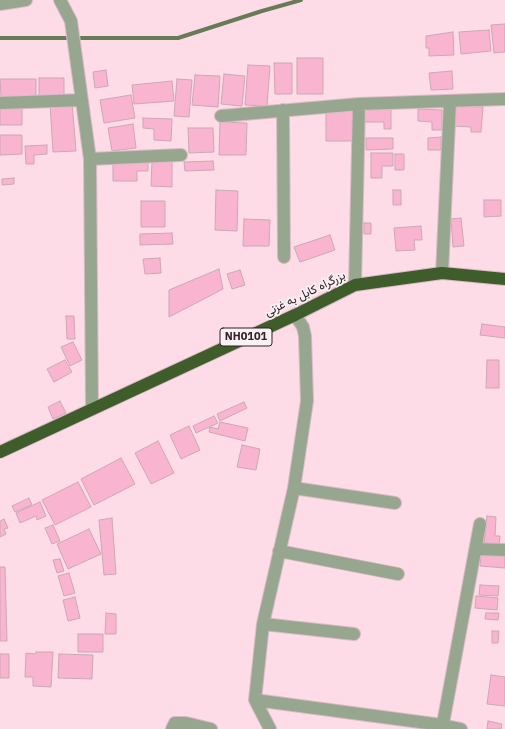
<!DOCTYPE html>
<html>
<head>
<meta charset="utf-8">
<style>
  body { margin:0 }
  canvas { display:block; background:#fddce8 }
</style>
</head>
<body>
<canvas width="505" height="729"></canvas>
<script>
const c = document.querySelector('canvas').getContext('2d');
c.lineJoin = 'round';
const toPath = rows => new Path2D(rows.map(r => 'M' + r).join(''));
function stroke(path, color, width, dash) { c.strokeStyle = color; c.lineWidth = width; c.lineCap = dash ? 'butt' : 'round'; c.setLineDash(dash || []); c.stroke(path); }
function fillPath(path, color) { c.fillStyle = color; c.fill(path, 'evenodd'); }
function drawText(font, color, halo, rows, align = 'center') {
  c.font = font + ' "IBM Plex Sans",Vazirmatn,sans-serif'; c.lineWidth = 3.5; c.setLineDash([]); c.textBaseline = 'middle'; c.strokeStyle = halo; c.fillStyle = color; for (const [text, x, y, turn = 0] of rows) {
    c.save(); c.translate(x, y); c.rotate((+turn || 0) * Math.PI / 180); c.textAlign = isNaN(turn) ? turn : align; if (halo) c.strokeText(text, 0, 0); c.fillText(text, 0, 0); c.restore();
  }
}
const stream = toPath([
  [0,38,178,38,262,11,301,0]
]);
const building = toPath([
  [505,24,505,52,494,53,491,25,505,24],
  [489,30,491,51,461,54,459,32,489,30],
  [453,32,454,55,429,56,429,48,426,48,426,36,453,32],
  [297,58,323,58,323,94,297,94,297,58],
  [274,63,292,63,292,94,275,94,274,63],
  [248,65,270,66,267,106,245,105,248,65],
  [106,70,108,86,95,88,93,72,106,70],
  [452,71,453,89,431,90,429,73,452,71],
  [224,74,245,76,242,106,221,104,224,74],
  [195,75,220,76,218,107,192,105,195,75],
  [39,78,64,78,64,98,39,98,39,78],
  [0,79,36,79,36,97,1,97,0,79],
  [177,79,192,80,189,117,174,116,177,79],
  [172,81,174,101,134,104,132,85,172,81],
  [131,95,135,118,104,123,100,100,131,95],
  [72,102,76,151,53,152,50,104,72,102],
  [454,106,483,107,481,132,471,132,471,127,453,126,454,106],
  [0,107,22,107,22,125,0,125,0,107],
  [391,107,391,129,384,129,384,122,363,122,363,108,391,107],
  [355,109,356,141,326,141,326,110,355,109],
  [418,109,442,110,442,130,432,130,432,122,418,121,418,109],
  [143,118,172,119,171,141,154,140,154,129,143,128,143,118],
  [220,122,247,123,246,155,219,155,220,122],
  [133,124,136,148,112,151,108,128,133,124],
  [188,128,213,128,214,152,189,153,188,128],
  [0,135,22,135,22,154,0,155,0,135],
  [441,137,441,150,428,150,428,138,441,137],
  [366,138,393,138,393,149,366,150,366,138],
  [47,145,47,154,34,155,34,164,26,164,25,146,47,145],
  [371,153,393,153,393,166,382,166,382,178,371,178,371,153],
  [395,154,404,154,404,170,395,170,395,154],
  [148,160,148,171,137,171,137,181,113,181,113,161,148,160],
  [152,161,172,161,172,187,151,186,152,161],
  [213,161,214,170,185,171,184,162,213,161],
  [14,178,14,184,2,185,2,179,14,178],
  [216,190,238,191,237,231,215,230,216,190],
  [393,190,401,190,401,205,393,205,393,190],
  [484,200,501,200,501,216,484,217,484,200],
  [141,201,165,201,165,227,141,227,141,201],
  [461,218,464,246,453,247,451,219,461,218],
  [244,219,270,220,269,246,243,246,244,219],
  [364,223,371,223,371,234,364,234,364,223],
  [421,226,422,240,414,240,415,250,396,251,394,228,421,226],
  [172,233,173,244,140,245,140,234,172,233],
  [330,235,335,250,300,262,294,247,330,235],
  [160,258,161,273,145,274,143,259,160,258],
  [219,269,223,289,169,317,169,290,219,269],
  [240,270,245,285,232,289,227,274,240,270],
  [66,316,74,316,75,339,67,339,66,316],
  [482,324,505,327,505,338,480,335,482,324],
  [73,342,82,360,70,366,61,347,73,342],
  [65,360,72,372,54,382,47,369,65,360],
  [487,360,499,360,499,388,486,388,487,360],
  [60,401,66,413,53,419,48,407,60,401],
  [244,402,247,408,220,421,217,414,244,402],
  [214,416,218,423,196,433,193,426,214,416],
  [220,422,248,428,245,441,209,432,210,427,218,429,220,422],
  [189,426,200,450,181,459,170,435,189,426],
  [158,441,174,473,151,484,135,453,158,441],
  [242,445,260,449,256,470,237,467,242,445],
  [121,458,135,484,94,505,81,479,121,458],
  [78,482,91,507,55,525,42,500,78,482],
  [29,498,32,505,15,512,12,506,29,498],
  [40,502,46,516,37,520,36,516,20,523,16,513,40,502],
  [487,516,496,517,495,536,500,536,499,547,484,545,487,516],
  [112,518,116,574,104,575,99,520,112,518],
  [4,519,8,528,4,529,6,534,0,537,0,521,4,519],
  [53,525,60,541,52,544,45,528,53,525],
  [89,529,101,554,68,569,57,544,89,529],
  [481,553,505,555,505,568,480,566,481,553],
  [60,559,64,571,57,573,53,560,60,559],
  [0,567,5,567,7,641,0,641,0,567],
  [69,573,75,593,64,596,58,576,69,573],
  [480,585,499,586,498,596,479,595,480,585],
  [476,596,498,598,497,610,475,608,476,596],
  [75,597,80,618,68,621,63,600,75,597],
  [106,613,116,614,116,634,105,634,106,613],
  [486,613,499,613,498,620,485,619,486,613],
  [492,631,499,631,498,643,492,643,492,631],
  [78,634,103,634,103,652,78,652,78,634],
  [36,652,53,652,51,687,33,686,33,677,25,677,26,653,36,654,36,652],
  [0,654,9,654,9,678,0,678,0,654],
  [59,654,93,655,92,679,58,678,59,654],
  [491,675,505,677,505,706,487,704,491,675],
  [488,721,502,724,501,729,487,729,488,721]
]);
const minor = toPath([
  [60,0,71,21,90,159,92,409],
  [0,4,26,0],
  [0,103,82,100],
  [283,110,284,257],
  [221,116,359,104,505,99],
  [90,159,181,155],
  [442,273,450,101],
  [355,285,359,104],
  [294,488,395,503],
  [476,549,505,550],
  [279,551,398,574],
  [263,624,354,634],
  [255,700,442,725,461,729],
  [172,729,175,723,186,723,211,729],
  [270,729,255,700,263,624,294,488,307,401,305,336,303,327,295,315],
  [442,729,480,524]
]);
const highway = toPath([
  [0,452,295,315,355,285,442,273,505,279]
]);
const shields = [
  [246,337,52]
];
const shieldNames = [
  ["NH0101",246,337]
];
const streetNames = [
  ["بزرگراه کابل به غزنی",305,294,-26]
];
stroke(stream, '#677b57', 4);
fillPath(building, '#f9b5cf');
stroke(building, '#cda7b5', 1);
stroke(minor, '#d8bac5', 14);
stroke(highway, '#d8bac5', 14);
stroke(minor, '#97a68e', 12);
stroke(highway, '#3e5d2a', 12);
for (const [x, y, w] of shields) { const box = new Path2D(); box.roundRect(x - w / 2, y - 9, w, 18, 3); c.fillStyle = '#faf1f4'; c.fill(box); stroke(box, '#302127', 1); }
drawText('bold 11px', '#302127', null, shieldNames);
drawText('12px', '#302127', '#faf1f4', streetNames);
</script>
</body>
</html>
